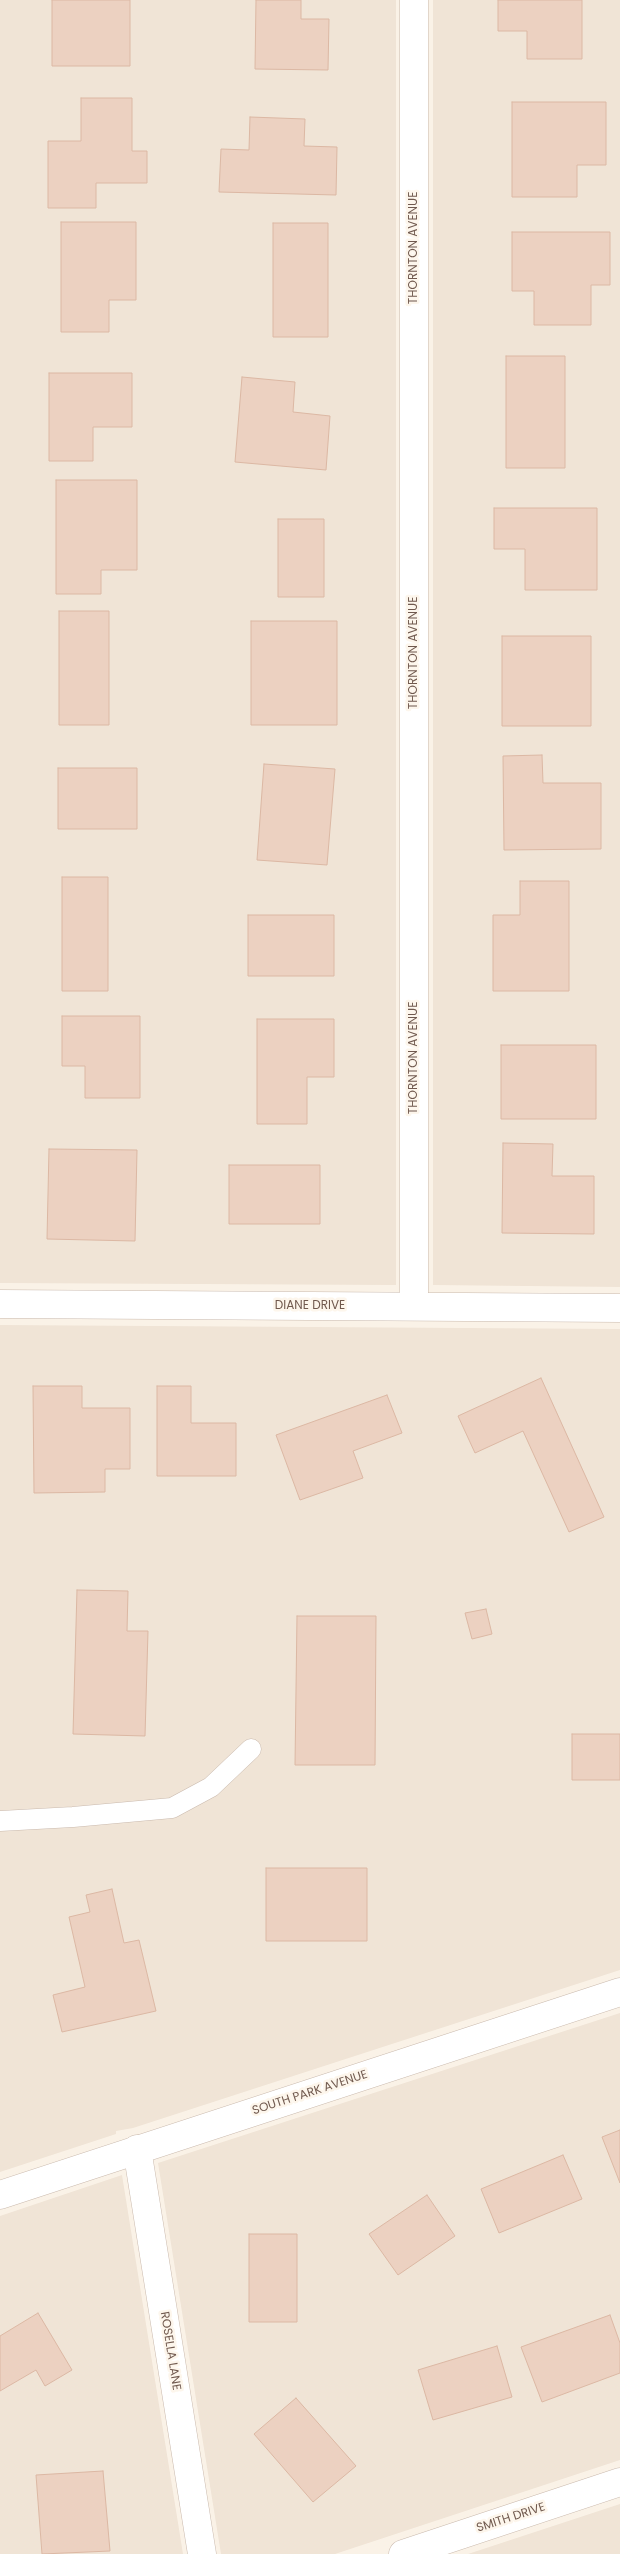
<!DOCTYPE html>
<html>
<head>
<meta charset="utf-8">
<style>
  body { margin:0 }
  canvas { display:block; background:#faf2e7 }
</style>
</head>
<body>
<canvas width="620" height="2554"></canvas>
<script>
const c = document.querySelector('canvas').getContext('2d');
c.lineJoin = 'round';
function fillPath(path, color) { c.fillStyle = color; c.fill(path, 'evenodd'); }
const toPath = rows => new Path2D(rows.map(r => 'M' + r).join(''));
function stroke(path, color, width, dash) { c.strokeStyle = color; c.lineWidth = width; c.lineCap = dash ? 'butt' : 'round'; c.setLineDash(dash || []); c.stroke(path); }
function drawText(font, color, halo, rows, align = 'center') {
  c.font = font + ' Poppins,sans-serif'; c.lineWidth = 5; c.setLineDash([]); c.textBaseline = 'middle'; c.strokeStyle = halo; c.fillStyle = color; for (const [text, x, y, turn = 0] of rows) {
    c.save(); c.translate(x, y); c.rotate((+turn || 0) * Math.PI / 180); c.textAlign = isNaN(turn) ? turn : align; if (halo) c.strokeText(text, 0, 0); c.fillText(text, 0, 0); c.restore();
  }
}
const residential = toPath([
  [0,0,396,0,396,1285,0,1283],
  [433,0,620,0,620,1287,433,1285],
  [0,1325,620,1329,620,1970,133,2128,116,2131,116,2134,0,2172],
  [620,2013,620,2460,335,2554,221,2554,158,2163],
  [122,2175,183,2554,0,2554,0,2216],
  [620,2504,620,2554,468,2554]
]);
const building = toPath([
  [52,0,130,0,130,66,52,66,52,0],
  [256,0,301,0,301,19,329,19,328,70,255,69,256,0],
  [498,0,582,0,582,59,527,59,527,31,498,31,498,0],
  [81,98,132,98,132,151,147,151,147,183,96,183,96,208,48,208,48,141,81,141,81,98],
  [512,102,606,102,606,165,577,165,577,197,512,197,512,102],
  [250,117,305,119,304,146,337,147,336,195,219,192,221,149,249,150,250,117],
  [61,222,136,222,136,300,109,300,109,332,61,332,61,222],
  [273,223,328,223,328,337,273,337,273,223],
  [512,232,610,232,610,285,591,285,591,325,534,325,534,291,512,291,512,232],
  [506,356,565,356,565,468,506,468,506,356],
  [49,373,132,373,132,427,93,427,93,461,49,461,49,373],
  [242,377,295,382,293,412,330,416,326,470,235,462,242,377],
  [56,480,137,480,137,570,101,570,101,594,56,594,56,480],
  [494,508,597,508,597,590,525,590,525,549,494,549,494,508],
  [278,519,324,519,324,597,278,597,278,519],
  [59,611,109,611,109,725,59,725,59,611],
  [251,621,337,621,337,725,251,725,251,621],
  [502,636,591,636,591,726,502,726,502,636],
  [542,755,543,783,601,783,601,849,504,850,503,756,542,755],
  [264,764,335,769,327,865,257,860,264,764],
  [58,768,137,768,137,829,58,829,58,768],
  [62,877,108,877,108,991,62,991,62,877],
  [520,881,569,881,569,991,493,991,493,915,520,915,520,881],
  [248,915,334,915,334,976,248,976,248,915],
  [62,1016,140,1016,140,1098,85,1098,85,1066,62,1066,62,1016],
  [257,1019,334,1019,334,1077,307,1077,307,1124,257,1124,257,1019],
  [501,1045,596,1045,596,1119,501,1119,501,1045],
  [503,1143,553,1144,552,1176,594,1176,594,1234,502,1233,503,1143],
  [49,1149,137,1150,135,1241,47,1239,49,1149],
  [229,1165,320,1165,320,1224,229,1224,229,1165],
  [541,1378,604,1517,569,1532,523,1431,475,1453,458,1416,541,1378],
  [33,1386,82,1386,82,1408,130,1408,130,1469,105,1469,105,1492,34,1493,33,1386],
  [157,1386,191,1386,191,1423,236,1423,236,1476,157,1476,157,1386],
  [387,1395,402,1433,353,1451,363,1478,300,1500,276,1435,387,1395],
  [77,1590,128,1591,127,1631,148,1631,145,1736,73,1734,77,1590],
  [486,1609,492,1634,472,1639,465,1613,486,1609],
  [297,1616,376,1616,375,1765,295,1765,297,1616],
  [572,1734,620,1734,620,1780,572,1780,572,1734],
  [266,1868,367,1868,367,1941,266,1941,266,1868],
  [112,1889,124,1943,139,1940,156,2011,62,2032,53,1995,85,1987,69,1917,90,1912,86,1895,112,1889],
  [620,2130,620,2183,602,2137,620,2130],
  [563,2155,582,2199,499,2233,481,2189,563,2155],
  [427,2195,455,2236,398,2275,369,2234,427,2195],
  [249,2234,297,2234,297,2322,249,2322,249,2234],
  [38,2313,72,2370,45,2386,36,2370,0,2391,0,2336,38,2313],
  [610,2315,620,2343,620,2373,542,2402,521,2347,610,2315],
  [497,2346,512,2397,433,2420,418,2370,497,2346],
  [296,2398,356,2466,313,2502,254,2434,296,2398],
  [103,2471,110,2551,42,2554,36,2475,103,2471]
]);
const service = toPath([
  [0,1821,73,1817,172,1808,211,1787,251,1749]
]);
const minor = toPath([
  [414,0,414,1306],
  [0,1304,620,1308],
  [137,2149,202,2554],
  [403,2554,620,2482]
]);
const tertiary = toPath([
  [0,2195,620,1992]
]);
const streetNames = [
  ["THORNTON AVENUE",414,248,-90],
  ["THORNTON AVENUE",414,653,-90],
  ["THORNTON AVENUE",414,1058,-90],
  ["DIANE DRIVE",310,1306],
  ["SOUTH PARK AVENUE",310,2093,-18],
  ["ROSELLA LANE",170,2351,81],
  ["SMITH DRIVE",511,2518,-18]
];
fillPath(residential, '#f0e4d6');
fillPath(building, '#ecd1c1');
stroke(building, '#dcb8a4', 1);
stroke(service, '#cabaae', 21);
stroke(minor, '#cabaae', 29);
stroke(tertiary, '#cabaae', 29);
stroke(service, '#fff', 20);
stroke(minor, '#fff', 28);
stroke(tertiary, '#fff', 28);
drawText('12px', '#70594e', '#fdf6ec', streetNames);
</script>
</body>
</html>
